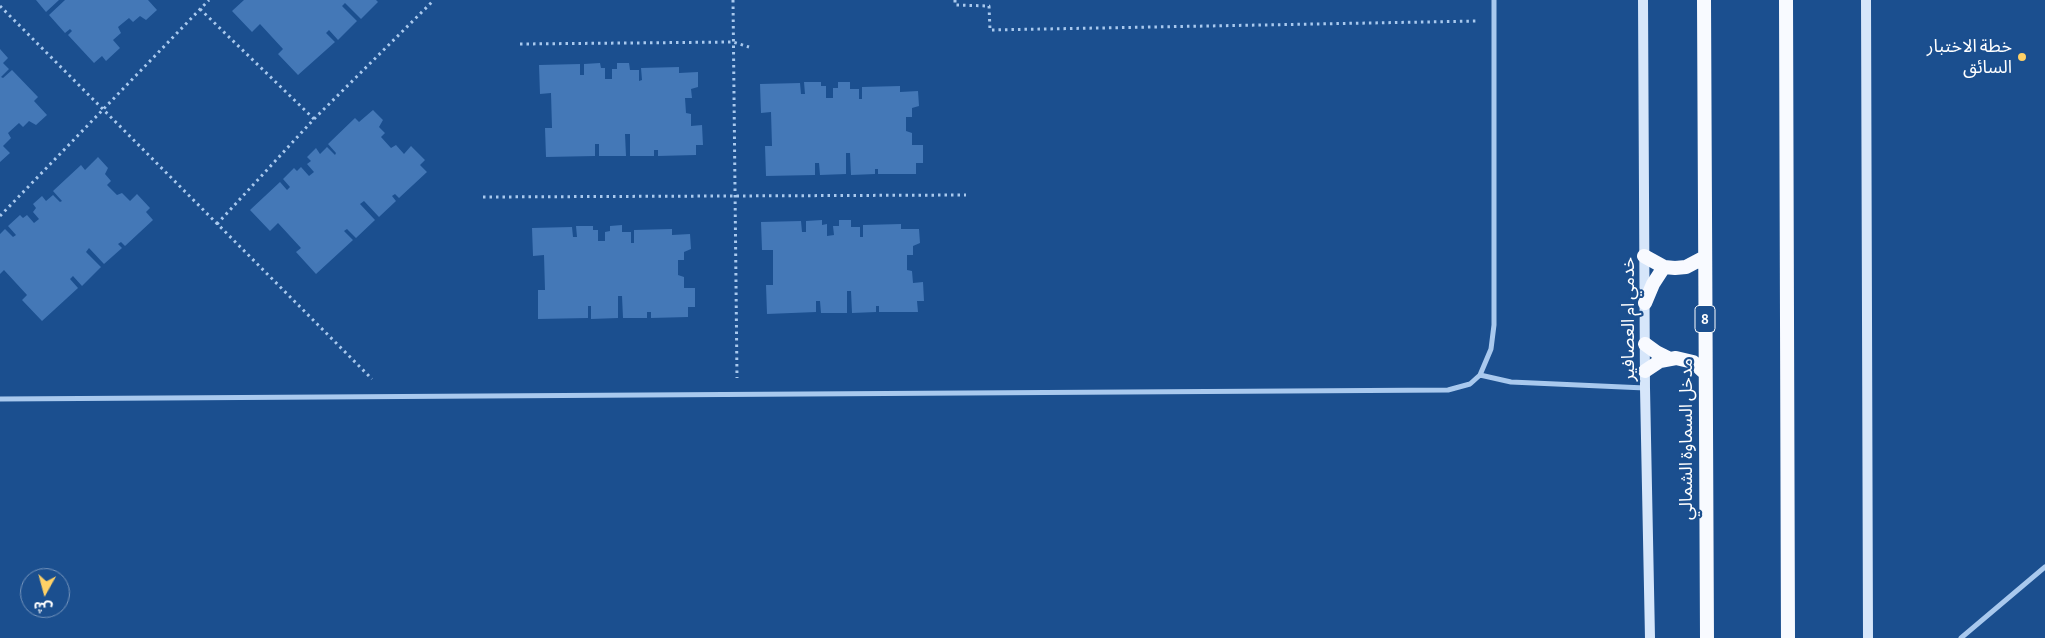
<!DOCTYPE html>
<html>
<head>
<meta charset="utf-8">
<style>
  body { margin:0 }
  #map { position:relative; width:2045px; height:638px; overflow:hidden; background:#1b4f8f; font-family:"Alegreya Sans","Noto Sans Arabic",sans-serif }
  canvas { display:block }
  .north { position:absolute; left:20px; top:568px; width:50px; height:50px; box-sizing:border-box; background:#1b4f8f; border:1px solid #7695bc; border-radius:50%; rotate:187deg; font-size:14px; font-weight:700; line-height:20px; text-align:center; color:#fff }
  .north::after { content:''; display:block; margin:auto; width:18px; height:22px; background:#ffd166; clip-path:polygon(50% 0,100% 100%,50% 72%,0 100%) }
</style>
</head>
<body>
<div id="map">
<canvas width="2045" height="638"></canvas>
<div class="north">ش</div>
</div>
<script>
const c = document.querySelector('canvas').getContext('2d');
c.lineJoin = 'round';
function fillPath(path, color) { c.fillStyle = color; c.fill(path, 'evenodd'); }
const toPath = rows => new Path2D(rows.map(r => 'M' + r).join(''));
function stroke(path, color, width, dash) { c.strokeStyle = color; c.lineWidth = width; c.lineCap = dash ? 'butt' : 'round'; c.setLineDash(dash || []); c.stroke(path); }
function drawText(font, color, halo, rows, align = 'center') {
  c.font = font + ' "Alegreya Sans","Noto Sans Arabic",sans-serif'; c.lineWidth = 4.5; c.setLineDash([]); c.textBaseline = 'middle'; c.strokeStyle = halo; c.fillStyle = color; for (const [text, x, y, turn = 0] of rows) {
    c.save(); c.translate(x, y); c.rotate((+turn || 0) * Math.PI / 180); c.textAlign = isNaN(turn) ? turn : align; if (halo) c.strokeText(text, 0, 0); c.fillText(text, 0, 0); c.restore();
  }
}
const building = toPath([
  [36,0,59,0,46,12],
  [65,0,148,0,157,10,146,20,140,16,133,22,129,18,118,27,121,33,113,40,120,48,106,61,102,56,94,63,68,35,72,31,70,29,65,33,49,15],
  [244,0,376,0,378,2,361,19,345,3,342,6,357,21,338,40,329,30,326,33,335,42,298,75,278,54,283,49,260,24,252,32,232,11],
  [0,49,8,58,3,63,9,69,1,77,3,78,12,70,38,97,34,101,47,115,36,125,29,121,23,127,19,123,8,133,11,138,3,146,10,153,0,162],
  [600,63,601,68,605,68,605,79,612,79,612,69,617,69,617,63,629,63,630,70,639,70,639,81,642,80,641,68,679,67,679,73,698,72,698,87,691,89,692,98,685,98,686,113,691,114,691,126,702,125,703,145,696,145,696,155,658,156,658,150,654,150,654,156,630,156,630,134,625,134,626,156,599,156,599,144,595,144,595,156,546,157,545,128,552,128,551,93,540,94,539,65,580,64,580,75,584,75,584,64],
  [804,82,821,82,821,86,826,86,826,98,833,98,833,88,838,88,838,82,850,82,850,89,859,89,859,99,862,99,862,87,900,86,900,92,918,91,919,106,912,108,912,117,906,117,906,131,912,133,912,145,923,145,923,163,916,163,916,174,878,174,878,169,875,169,875,174,851,175,850,153,846,153,846,174,820,175,819,163,815,163,815,175,766,176,765,146,772,146,771,112,761,113,760,84,800,83,801,94,805,94],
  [373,110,383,120,379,127,385,133,381,137,391,148,396,145,404,154,411,146,425,160,420,165,427,172,399,198,395,194,392,196,396,201,379,217,364,201,360,204,375,220,356,238,347,229,344,231,353,240,316,274,296,252,301,248,278,223,270,231,250,210,280,182,287,190,290,187,283,179,294,168,297,171,301,167,309,176,314,172,307,164,311,161,307,157,316,148,320,154,327,147,335,155,336,153,328,144,355,118,359,122],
  [98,157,108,168,105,174,111,181,107,185,117,195,122,193,130,201,137,194,150,208,146,212,153,220,125,246,121,242,118,244,122,248,104,264,89,248,86,252,101,267,82,286,73,276,70,279,78,288,42,321,22,300,27,295,4,270,0,274,0,234,5,229,13,237,16,235,8,226,20,215,23,218,27,215,34,223,39,219,33,212,36,208,33,204,42,196,46,201,53,195,60,202,62,201,53,191,81,165,85,170],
  [822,220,822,225,827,224,827,236,834,235,833,226,839,226,839,220,851,220,851,227,860,227,860,237,863,237,863,225,901,224,901,229,919,229,920,243,913,246,913,255,907,255,907,270,912,271,913,283,923,282,924,301,917,301,918,312,879,312,879,306,876,306,876,312,852,313,851,291,847,291,847,313,821,313,820,301,816,301,816,312,767,314,766,285,773,285,773,250,762,250,761,222,801,221,802,232,806,232,806,221],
  [622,225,622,232,631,232,631,243,634,243,634,230,672,229,672,235,690,234,691,249,684,252,684,260,678,260,678,275,684,277,684,288,695,288,695,307,688,307,688,317,651,318,651,312,647,312,647,318,623,318,622,296,618,296,618,318,591,319,591,306,588,306,588,318,538,319,538,290,545,290,544,255,533,256,532,228,572,227,573,237,577,237,576,226,593,226,593,230,598,230,598,241,605,241,605,232,610,231,610,226]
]);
const path = toPath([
  [733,0,737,378],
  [955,0,955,5,989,6,990,30,1478,21],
  [0,6,372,379],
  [200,9,314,119],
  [520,44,733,42,749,47],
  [483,197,966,195],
  [0,216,209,0],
  [217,224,314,119,434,0]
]);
const minor = toPath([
  [1480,375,1511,382,1645,388],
  [0,399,1448,390,1470,384,1480,375,1491,349,1494,325,1494,0],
  [1961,638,2045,567]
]);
const secondary = toPath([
  [1643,0,1645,388,1650,638],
  [1866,0,1868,638]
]);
const trunk = toPath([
  [1704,0,1707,638],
  [1786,0,1788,638],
  [1644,256,1664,267,1675,268,1686,267,1705,257],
  [1645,303,1653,284,1664,267],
  [1645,344,1656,352,1668,358],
  [1645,371,1660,361,1676,358,1693,362,1705,373]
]);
const markers = [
  [2022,57,5,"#ffd166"]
];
const shields = [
  [1705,319,20]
];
const shieldNames = [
  ["8",1705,319]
];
const poiNames = [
  ["خطة الاختبار",2012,47],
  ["السائق",2012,68]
];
const streetNames = [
  ["خدمي ام العصافير",1629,319,-90],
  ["مدخل السماوة الشمالي",1687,439,-90]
];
fillPath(building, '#4478b7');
stroke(path, '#a9c9ee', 3, [2.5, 4]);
stroke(minor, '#a9c9ee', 5);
stroke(secondary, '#d6e6fa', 10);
stroke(trunk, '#f8faff', 14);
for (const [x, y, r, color] of markers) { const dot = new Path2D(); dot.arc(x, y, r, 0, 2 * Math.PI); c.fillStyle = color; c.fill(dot); stroke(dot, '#1b4f8f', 2); }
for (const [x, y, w] of shields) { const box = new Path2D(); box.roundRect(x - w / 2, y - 13.5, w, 27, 4); c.fillStyle = '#1b4f8f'; c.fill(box); stroke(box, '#fff', 1); }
drawText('bold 16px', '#fff', null, shieldNames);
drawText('18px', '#fff', '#1b4f8f', poiNames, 'right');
drawText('18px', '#fff', '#1b4f8f', streetNames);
</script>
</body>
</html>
